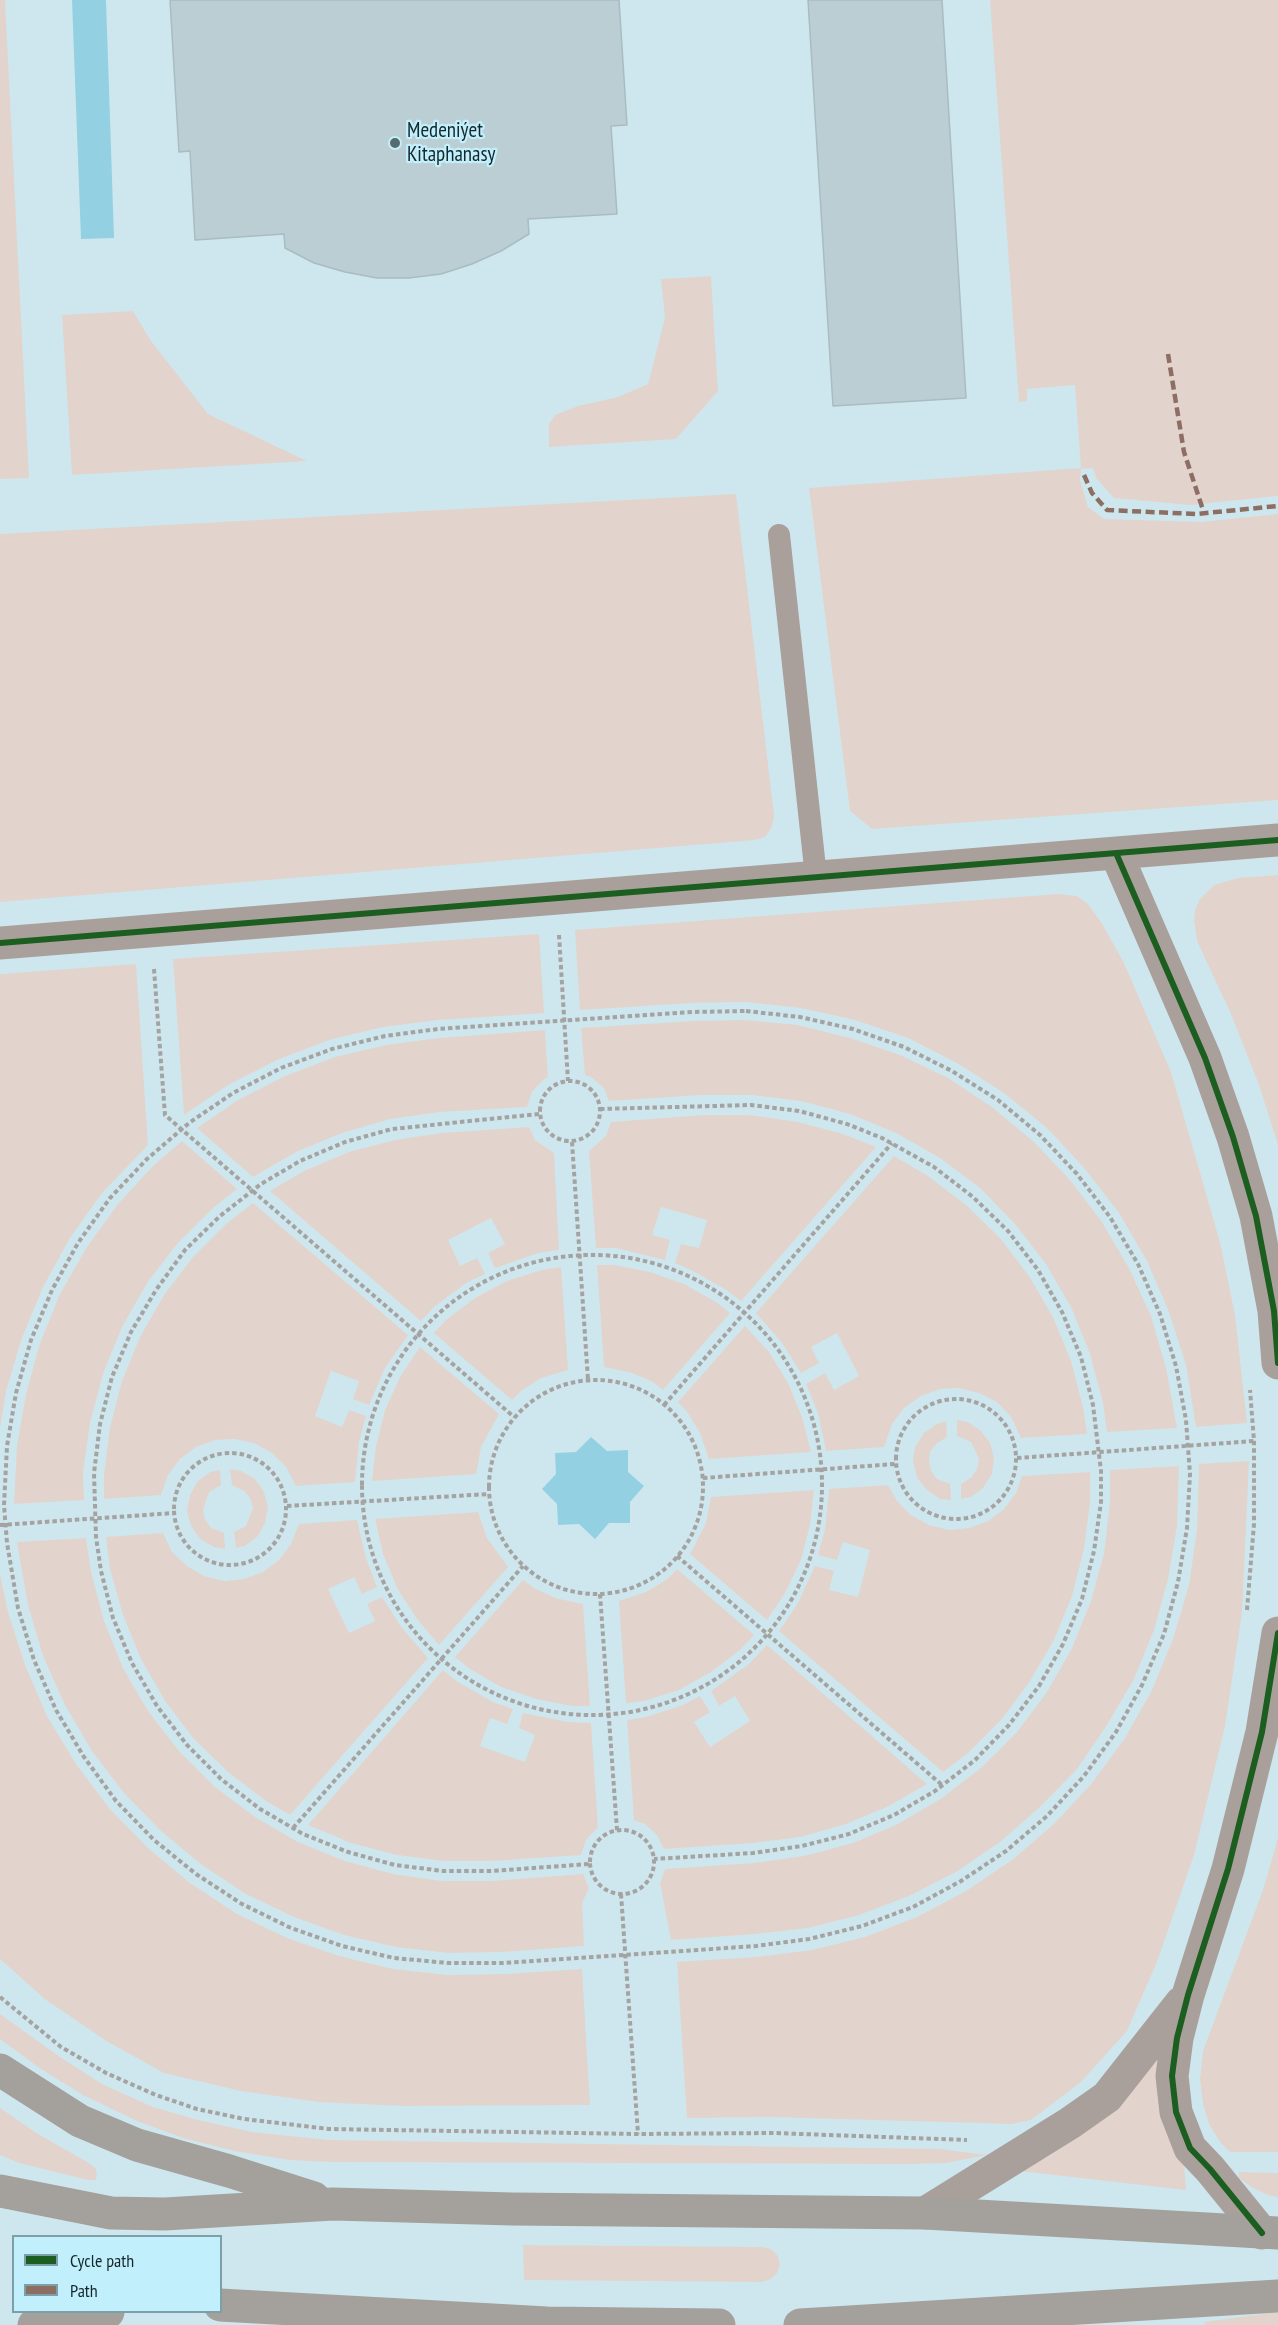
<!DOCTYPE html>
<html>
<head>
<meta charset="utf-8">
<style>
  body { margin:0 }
  #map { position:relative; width:1278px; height:2325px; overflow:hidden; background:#cee7ee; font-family:"PT Sans Narrow",sans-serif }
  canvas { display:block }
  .legend { position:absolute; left:12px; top:2235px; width:210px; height:78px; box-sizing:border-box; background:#c1effb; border:2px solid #7c9fa8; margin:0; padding:8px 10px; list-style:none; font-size:18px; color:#15272c }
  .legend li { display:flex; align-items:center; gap:12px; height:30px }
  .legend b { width:30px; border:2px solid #7c9fa8 }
</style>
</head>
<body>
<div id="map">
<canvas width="1278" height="2325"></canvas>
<ul class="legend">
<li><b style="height:8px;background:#1b5e20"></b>Cycle path</li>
<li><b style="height:8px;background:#8d6e63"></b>Path</li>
</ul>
</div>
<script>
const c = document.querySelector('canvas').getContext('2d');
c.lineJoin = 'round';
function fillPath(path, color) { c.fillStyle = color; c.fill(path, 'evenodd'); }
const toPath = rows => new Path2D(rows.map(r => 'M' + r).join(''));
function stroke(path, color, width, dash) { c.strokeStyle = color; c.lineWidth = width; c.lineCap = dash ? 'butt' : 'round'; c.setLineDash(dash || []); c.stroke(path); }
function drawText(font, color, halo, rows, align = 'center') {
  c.font = font + ' "PT Sans Narrow",sans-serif'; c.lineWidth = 4.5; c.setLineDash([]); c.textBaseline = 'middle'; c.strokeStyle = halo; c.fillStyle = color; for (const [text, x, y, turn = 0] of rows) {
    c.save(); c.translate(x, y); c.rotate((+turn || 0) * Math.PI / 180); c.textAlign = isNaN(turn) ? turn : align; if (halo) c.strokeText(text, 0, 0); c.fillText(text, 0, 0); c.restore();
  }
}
const green = toPath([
  [0,0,5,0,29,478,0,479],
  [990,0,1278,0,1278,496,1190,505,1114,498,1096,478,1093,468,1081,469,1080,480,1088,507,1104,519,1201,522,1278,514,1278,800,872,829,850,811,809,488,1081,468,1075,385,1027,389,1027,401,1019,402],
  [711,276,718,391,676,439,549,447,549,424,555,415,578,406,618,397,648,384,665,318,661,279],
  [133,311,151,341,208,414,307,461,72,475,62,315],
  [736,494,774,815,772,827,765,837,755,840,0,902,0,534],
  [1278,875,1278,1145,1259,1085,1231,1014,1197,941,1194,920,1195,910,1200,899,1214,885,1238,878],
  [1058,894,1077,896,1088,904,1103,925,1124,963,1171,1072,1220,1242,1235,1315,1247,1423,1196,1427,1186,1365,1169,1312,1147,1261,1119,1213,1085,1169,1047,1128,1004,1093,957,1063,908,1038,855,1020,801,1008,746,1002,691,1003,580,1010,575,930],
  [539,934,544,1013,438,1020,383,1027,329,1040,277,1060,228,1085,184,1115,173,959],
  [136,964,148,1145,102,1193,70,1238,43,1287,22,1338,6,1391,0,1428,0,974],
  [745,1020,798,1025,850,1038,900,1055,948,1078,992,1107,1033,1141,1070,1180,1102,1222,1129,1268,1151,1316,1166,1368,1177,1428,1107,1432,1103,1403,1090,1354,1071,1307,1046,1264,1015,1224,980,1188,940,1158,896,1133,850,1114,801,1101,752,1095,702,1095,609,1101,604,1088,591,1077,585,1075,581,1028,693,1021],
  [545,1030,548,1077,543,1080,532,1092,527,1107,440,1112,390,1119,342,1133,296,1152,253,1177,197,1128,238,1100,285,1076,335,1057,386,1045,439,1038],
  [703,1115,750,1115,798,1122,843,1134,876,1147,741,1301,725,1289,691,1270,675,1263,681,1244,699,1248,707,1220,661,1207,652,1235,670,1240,665,1260,616,1248,596,1248,589,1151,606,1136,611,1122],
  [529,1127,535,1140,554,1153,559,1250,538,1253,495,1268,488,1253,505,1244,491,1218,448,1240,460,1266,477,1258,485,1274,466,1283,434,1307,421,1321,270,1191,304,1171,349,1152,395,1140,441,1133],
  [182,1141,237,1189,213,1208,177,1244,147,1283,122,1327,103,1374,90,1423,83,1472,84,1500,14,1504,17,1446,26,1394,40,1343,60,1294,87,1247,118,1204,154,1165],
  [894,1156,928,1176,966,1205,1000,1238,1029,1276,1053,1317,1071,1361,1083,1407,1087,1434,1021,1438,1011,1417,997,1402,979,1393,959,1388,940,1389,921,1396,904,1408,892,1424,884,1447,826,1451,818,1413,806,1384,825,1373,834,1390,859,1376,837,1333,811,1347,819,1363,801,1373,782,1343,756,1313],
  [253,1203,408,1335,385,1368,369,1405,353,1399,359,1381,331,1371,315,1416,342,1427,349,1410,366,1416,359,1442,355,1482,296,1486,286,1467,272,1453,254,1443,235,1439,215,1440,196,1447,180,1459,168,1475,161,1495,104,1499,104,1475,110,1427,122,1381,140,1337,164,1295,193,1257,226,1224],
  [597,1265,614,1265,650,1272,684,1284,716,1302,730,1313,663,1390,653,1382,632,1373,604,1367],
  [561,1267,568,1370,541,1378,521,1391,512,1400,434,1333,446,1320,475,1298,507,1281,542,1270],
  [745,1326,769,1352,788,1383,802,1417,811,1452,709,1459,700,1433,688,1413,678,1402],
  [420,1347,499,1414,481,1447,476,1474,372,1481,376,1446,385,1410,400,1377],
  [957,1420,968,1422,981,1431,990,1443,994,1458,992,1474,983,1488,971,1497,961,1499,961,1484,972,1477,977,1469,979,1459,971,1442,957,1436],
  [946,1421,947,1437,936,1444,930,1452,929,1461,931,1471,937,1479,950,1484,951,1500,940,1499,927,1490,917,1478,913,1462,915,1447,924,1433,937,1424],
  [1249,1461,1242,1613,1225,1726,1194,1855,1157,1962,1127,2031,1081,2082,1031,2120,1012,2124,770,2117,687,2118,677,1962,757,1957,812,1950,865,1937,917,1917,966,1891,1012,1860,1054,1824,1092,1783,1125,1738,1152,1690,1173,1639,1189,1585,1197,1530,1199,1464],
  [1179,1466,1177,1526,1168,1579,1154,1630,1134,1679,1107,1725,1077,1769,1040,1807,1000,1842,956,1872,909,1896,859,1915,808,1928,755,1934,671,1940,660,1883,665,1869,754,1863,804,1856,853,1843,898,1824,942,1798,982,1767,1017,1732,1047,1692,1072,1648,1091,1601,1104,1553,1110,1503,1110,1470],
  [230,1469,241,1471,255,1479,264,1492,268,1507,265,1523,258,1536,245,1546,236,1548,234,1532,246,1526,253,1508,250,1498,244,1491,232,1485],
  [220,1470,221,1485,209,1492,203,1510,205,1519,211,1528,224,1533,225,1549,214,1547,200,1539,191,1526,187,1511,190,1495,197,1482,210,1472],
  [1090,1472,1090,1502,1084,1549,1072,1596,1054,1640,1030,1681,1002,1719,968,1753,943,1772,779,1631,798,1603,815,1566,834,1571,829,1590,858,1597,870,1550,843,1542,837,1560,818,1555,825,1529,829,1489,888,1485,897,1501,911,1515,929,1525,949,1530,969,1528,988,1521,1004,1509,1016,1493,1022,1476],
  [814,1490,810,1525,801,1560,785,1593,767,1620,690,1554,706,1523,711,1497],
  [478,1512,487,1538,508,1567,439,1645,417,1619,397,1588,383,1554,375,1519],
  [357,1520,366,1558,377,1587,362,1594,354,1577,328,1589,349,1633,375,1621,367,1604,382,1597,402,1628,428,1658,290,1815,266,1801,228,1772,194,1739,165,1701,141,1659,123,1615,110,1569,106,1537,163,1533,172,1552,187,1566,204,1576,224,1581,244,1579,263,1572,279,1560,291,1544,299,1524],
  [86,1538,91,1572,104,1621,123,1668,148,1711,179,1751,215,1787,255,1817,298,1842,345,1861,393,1874,442,1881,493,1881,583,1874,589,1888,582,1903,584,1946,502,1952,449,1953,396,1947,344,1935,294,1917,246,1894,202,1865,161,1831,124,1793,92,1751,65,1705,43,1656,28,1605,17,1542],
  [677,1569,754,1635,740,1650,711,1672,679,1690,644,1701,626,1703,619,1601,646,1592,666,1580],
  [0,1574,8,1612,25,1665,47,1716,76,1764,109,1808,148,1848,190,1883,237,1914,287,1938,339,1956,393,1969,448,1975,504,1974,582,1969,590,2105,404,2106,318,2102,241,2091,164,2073,108,2042,46,2000,0,1959],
  [523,1580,534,1588,555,1598,583,1604,590,1706,572,1706,536,1699,501,1687,470,1669,455,1657],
  [767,1645,927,1784,889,1806,846,1824,800,1837,753,1843,664,1849,657,1835,645,1824,634,1820,627,1720,646,1717,683,1705,700,1696,710,1712,694,1722,710,1747,750,1721,735,1696,719,1706,711,1691,749,1664],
  [443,1670,458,1682,493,1702,513,1709,507,1724,490,1718,480,1746,525,1762,535,1735,519,1728,523,1713,568,1722,591,1723,598,1827,586,1840,581,1855,492,1861,444,1861,397,1855,351,1843,308,1825],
  [1278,1838,1278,2152,1230,2152,1220,2142,1209,2124,1203,2104,1200,2080,1203,2051,1263,1890],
  [0,2014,60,2057,102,2084,153,2107,194,2119,252,2132,328,2140,940,2149,987,2155,946,2163,911,2164,330,2162,290,2160,234,2151,183,2138,137,2121,83,2095,41,2069,0,2039],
  [1164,2045,1184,2164,1186,2190,1019,2171,1049,2156,1087,2129],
  [0,2108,38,2134,89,2163,96,2169,97,2176,95,2180,88,2180,19,2163,0,2155],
  [1239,2172,1278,2173,1278,2197,1268,2195,1253,2188,1239,2178],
  [523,2245,763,2247,771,2249,778,2256,780,2264,777,2273,771,2279,762,2282,524,2280],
  [1278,2312,1278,2325,1205,2325,1204,2322]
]);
const water = toPath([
  [72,0,106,0,114,238,81,239],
  [591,1437,607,1451,628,1450,628,1472,644,1486,630,1502,630,1523,609,1523,595,1539,579,1524,558,1525,557,1504,542,1489,556,1474,555,1453,576,1452]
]);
const building = toPath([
  [170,0,619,0,627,125,611,126,617,214,528,219,529,234,501,251,472,264,441,274,409,278,377,278,345,272,314,263,285,248,284,234,195,240,190,151,179,152,170,0],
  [808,0,942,0,966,398,833,406,808,0]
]);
const path = toPath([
  [559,935,568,1081],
  [154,969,165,1115,514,1417],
  [746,1011,800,1017,853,1029,904,1047,952,1071,998,1100,1040,1135,1077,1174,1110,1217,1138,1264,1160,1314,1176,1366,1186,1420,1190,1474,1187,1528,1178,1582,1164,1634,1142,1685,1116,1732,1084,1776,1047,1816,1006,1851,961,1881,913,1907,862,1926,809,1939,756,1946,503,1963,448,1963,394,1958,342,1946,291,1928,242,1904,196,1874,154,1840,116,1801,84,1757,56,1710,34,1660,18,1608,7,1543,4,1505,7,1446,16,1393,31,1340,52,1290,78,1243,110,1198,147,1159,189,1123,233,1093,281,1068,332,1049,385,1036,438,1029,692,1012,746,1011],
  '540 1111a30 30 0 1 1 60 0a30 30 0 1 1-60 0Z',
  [600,1109,751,1105,799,1111,847,1124,882,1138,934,1167,973,1197,1008,1231,1038,1270,1062,1312,1081,1357,1093,1405,1101,1471,1101,1502,1094,1551,1082,1599,1063,1644,1039,1686,1009,1725,975,1760,935,1791,894,1815,849,1834,802,1846,753,1853,654,1859],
  [539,1114,392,1129,345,1142,300,1161,261,1184,220,1216,185,1250,156,1290,131,1332,112,1377,100,1424,94,1473,96,1537,101,1571,113,1618,132,1663,157,1706,187,1745,221,1779,260,1809,303,1834,348,1852,395,1865,443,1871,492,1871,589,1864],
  [572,1142,588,1380],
  '362 1485a230 230 0 1 1 460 0a230 230 0 1 1-460 0Z',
  '489 1487a107 107 0 1 1 214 0a107 107 0 1 1-214 0Z',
  '896 1459a60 60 0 1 1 120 0a60 60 0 1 1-120 0Z',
  [664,1405,892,1143],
  '174 1509a56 56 0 1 1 112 0a56 56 0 1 1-112 0Z',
  [1017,1458,1254,1441],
  [703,1478,895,1464],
  [287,1506,489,1494],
  [0,1525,174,1513],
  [677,1556,942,1785],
  [600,1594,617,1830],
  [1247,1610,1254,1524,1254,1441,1250,1390],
  [293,1828,523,1566],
  '590 1862a32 32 0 1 1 64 0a32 32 0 1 1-64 0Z',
  [621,1894,638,2134],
  [0,1997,61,2047,106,2073,156,2095,197,2109,244,2119,329,2129,638,2134,774,2133,967,2140]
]);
const lane = toPath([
  [779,535,816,877]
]);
const street = toPath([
  [1116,853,1205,1058,1233,1137,1256,1216,1274,1311,1278,1363],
  [0,943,1278,840],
  [925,2213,1070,2123,1107,2097,1181,2003],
  [1262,2233,1210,2169,1190,2148,1176,2112,1172,2076,1177,2038,1188,1995,1228,1869,1262,1732,1278,1633]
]);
const primary = toPath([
  [0,2070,80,2121,137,2145,229,2171,314,2198],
  [0,2191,111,2213,165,2214,333,2204,512,2209,925,2213,1278,2233],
  [220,2305,547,2323,719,2325],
  [34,2325,108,2312],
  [800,2325,1278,2296]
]);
const quiet = toPath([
  [1168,354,1184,452,1204,513],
  [1084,475,1092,493,1107,510,1196,514,1278,506]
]);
const cycleway = toPath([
  [1116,853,1205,1058,1233,1137,1256,1216,1274,1311,1278,1363],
  [0,943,1278,840],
  [1262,2233,1210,2169,1190,2148,1176,2112,1172,2076,1177,2038,1188,1995,1228,1869,1262,1732,1278,1633]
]);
const markers = [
  [395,143,6,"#566a70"]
];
const poiNames = [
  ["Medeniýet",407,131],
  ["Kitaphanasy",407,155]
];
fillPath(green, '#e2d4cc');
fillPath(water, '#93d1e2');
fillPath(building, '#bbced3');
stroke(building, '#a9bcc1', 1.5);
stroke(path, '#a4a3a1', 4, [4.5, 3]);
stroke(lane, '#aaa09b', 22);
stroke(street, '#aaa09b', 33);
stroke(primary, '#a4a19d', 33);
stroke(quiet, '#8d6e63', 4.5, [9, 4.5]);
stroke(cycleway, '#1b5e20', 6);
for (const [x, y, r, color] of markers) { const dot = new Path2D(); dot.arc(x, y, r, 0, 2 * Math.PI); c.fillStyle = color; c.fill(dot); stroke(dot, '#c1effb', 2); }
drawText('21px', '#15272c', '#c1effb', poiNames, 'left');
</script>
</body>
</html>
